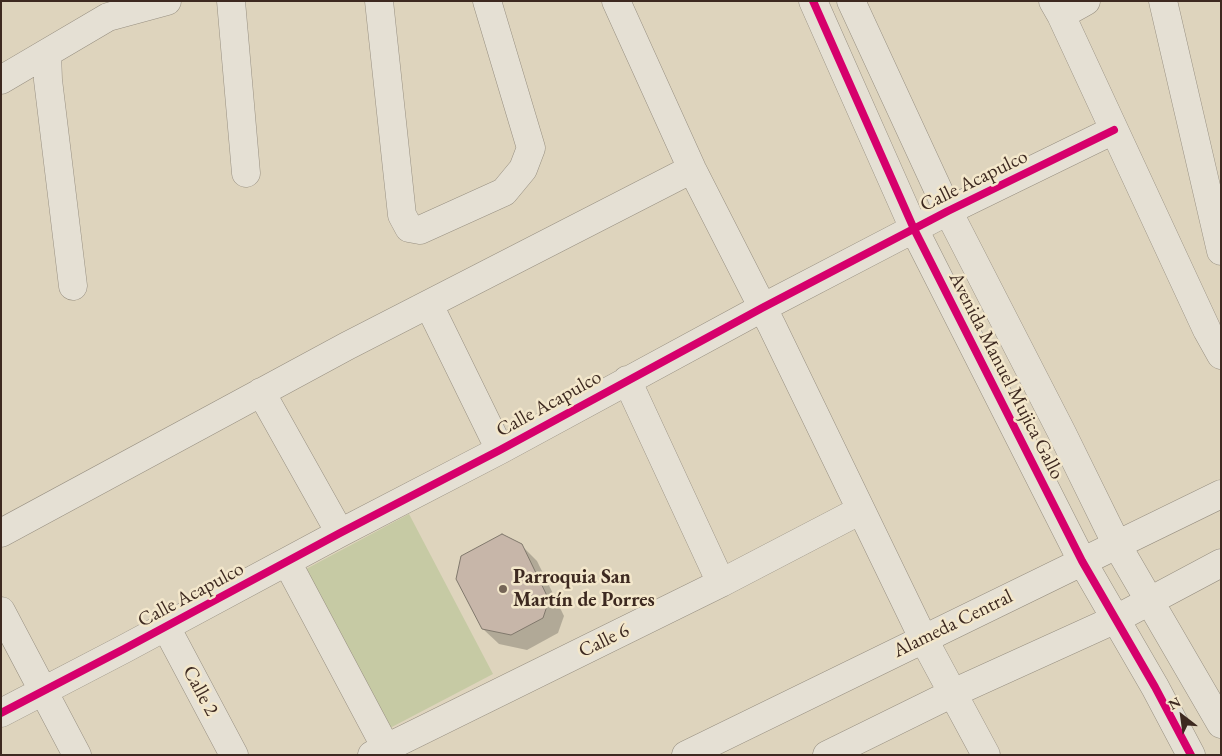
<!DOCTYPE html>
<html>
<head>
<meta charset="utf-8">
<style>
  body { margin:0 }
  #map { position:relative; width:1222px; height:756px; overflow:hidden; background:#ded4bd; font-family:"EB Garamond",serif }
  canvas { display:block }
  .frame { position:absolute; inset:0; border:2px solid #3d2920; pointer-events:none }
  .north { position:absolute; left:1157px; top:691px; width:50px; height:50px; -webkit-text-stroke:4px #f3e7cb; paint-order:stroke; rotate:330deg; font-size:14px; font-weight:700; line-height:20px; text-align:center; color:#3d2920 }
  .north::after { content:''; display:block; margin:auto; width:18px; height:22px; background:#3d2920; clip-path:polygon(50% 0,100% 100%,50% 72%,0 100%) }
</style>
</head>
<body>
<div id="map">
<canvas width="1222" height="756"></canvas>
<div class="frame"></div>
<div class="north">N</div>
</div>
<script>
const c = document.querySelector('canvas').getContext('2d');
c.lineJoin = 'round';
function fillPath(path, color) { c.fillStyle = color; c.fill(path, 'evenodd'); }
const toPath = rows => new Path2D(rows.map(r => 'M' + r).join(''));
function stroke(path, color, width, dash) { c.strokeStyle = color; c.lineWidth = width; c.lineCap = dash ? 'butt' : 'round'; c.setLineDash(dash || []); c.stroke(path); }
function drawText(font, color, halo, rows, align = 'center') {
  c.font = font + ' "EB Garamond",serif'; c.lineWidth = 5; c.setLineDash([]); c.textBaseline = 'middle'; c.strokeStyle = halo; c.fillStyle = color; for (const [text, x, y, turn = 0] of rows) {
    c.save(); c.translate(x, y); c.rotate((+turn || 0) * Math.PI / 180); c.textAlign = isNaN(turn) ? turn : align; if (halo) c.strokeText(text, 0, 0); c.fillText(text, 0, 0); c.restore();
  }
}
const green = toPath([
  [409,514,493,674,390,728,306,569]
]);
const shadow = toPath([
  [521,545,537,561,564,616,558,633,527,650,499,644,483,629]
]);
const building = toPath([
  [502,534,522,544,549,600,543,618,511,635,482,629,456,579,461,556,502,534]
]);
const minor = toPath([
  [231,1,246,173],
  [379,1,402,215,409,228,420,230,504,192,523,169,531,148,487,1],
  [616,1,692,169,772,326,923,638,986,755],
  [813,1,914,229,1082,561,1155,687,1191,755],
  [851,1,948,211,1062,433,1117,545,1221,724],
  [1053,1,1061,15,1207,330,1221,355],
  [1163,1,1221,251],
  [1061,15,1086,1],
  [47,53,48,80,73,286],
  [1,80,108,17,167,1],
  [429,305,500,450],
  [627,380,721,583],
  [261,392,340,533],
  [1,533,347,346,692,169],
  [287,562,386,748],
  [1,611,77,755],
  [166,627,234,755],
  [1,713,124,649,340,533,500,450,762,308,948,211,1114,130],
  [372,755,721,583,861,510],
  [686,755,1221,494],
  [827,755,953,693,1116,619,1221,563]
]);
const cycleway = toPath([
  [813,1,914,229,1082,561,1155,687,1191,755],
  [1,713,124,649,340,533,500,450,762,308,948,211,1114,130]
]);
const markers = [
  [503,589,5,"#756557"]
];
const streetNames = [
  ["Calle Acapulco",974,181,-26],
  ["Avenida Manuel Mujica Gallo",1006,376,63],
  ["Calle Acapulco",549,404,-29],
  ["Calle Acapulco",191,595,-28],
  ["Alameda Central",953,624,-26],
  ["Calle 6",604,641,-26],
  ["Calle 2",200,691,62]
];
const poiNames = [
  ["Parroquia San",513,578],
  ["Martín de Porres",513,601]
];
fillPath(green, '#c6caa4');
fillPath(shadow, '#0003');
fillPath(building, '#c7b6a9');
stroke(building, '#80786c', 1);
stroke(minor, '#978f81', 29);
stroke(minor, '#e5e0d4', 28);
stroke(cycleway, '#d6006c', 8);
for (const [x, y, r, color] of markers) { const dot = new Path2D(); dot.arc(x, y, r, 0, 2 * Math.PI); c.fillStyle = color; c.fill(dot); stroke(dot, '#f3e7cb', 2); }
drawText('20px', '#3d2920', '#f3e7cb', streetNames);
drawText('bold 20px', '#3d2920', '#f3e7cb', poiNames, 'left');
</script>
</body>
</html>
